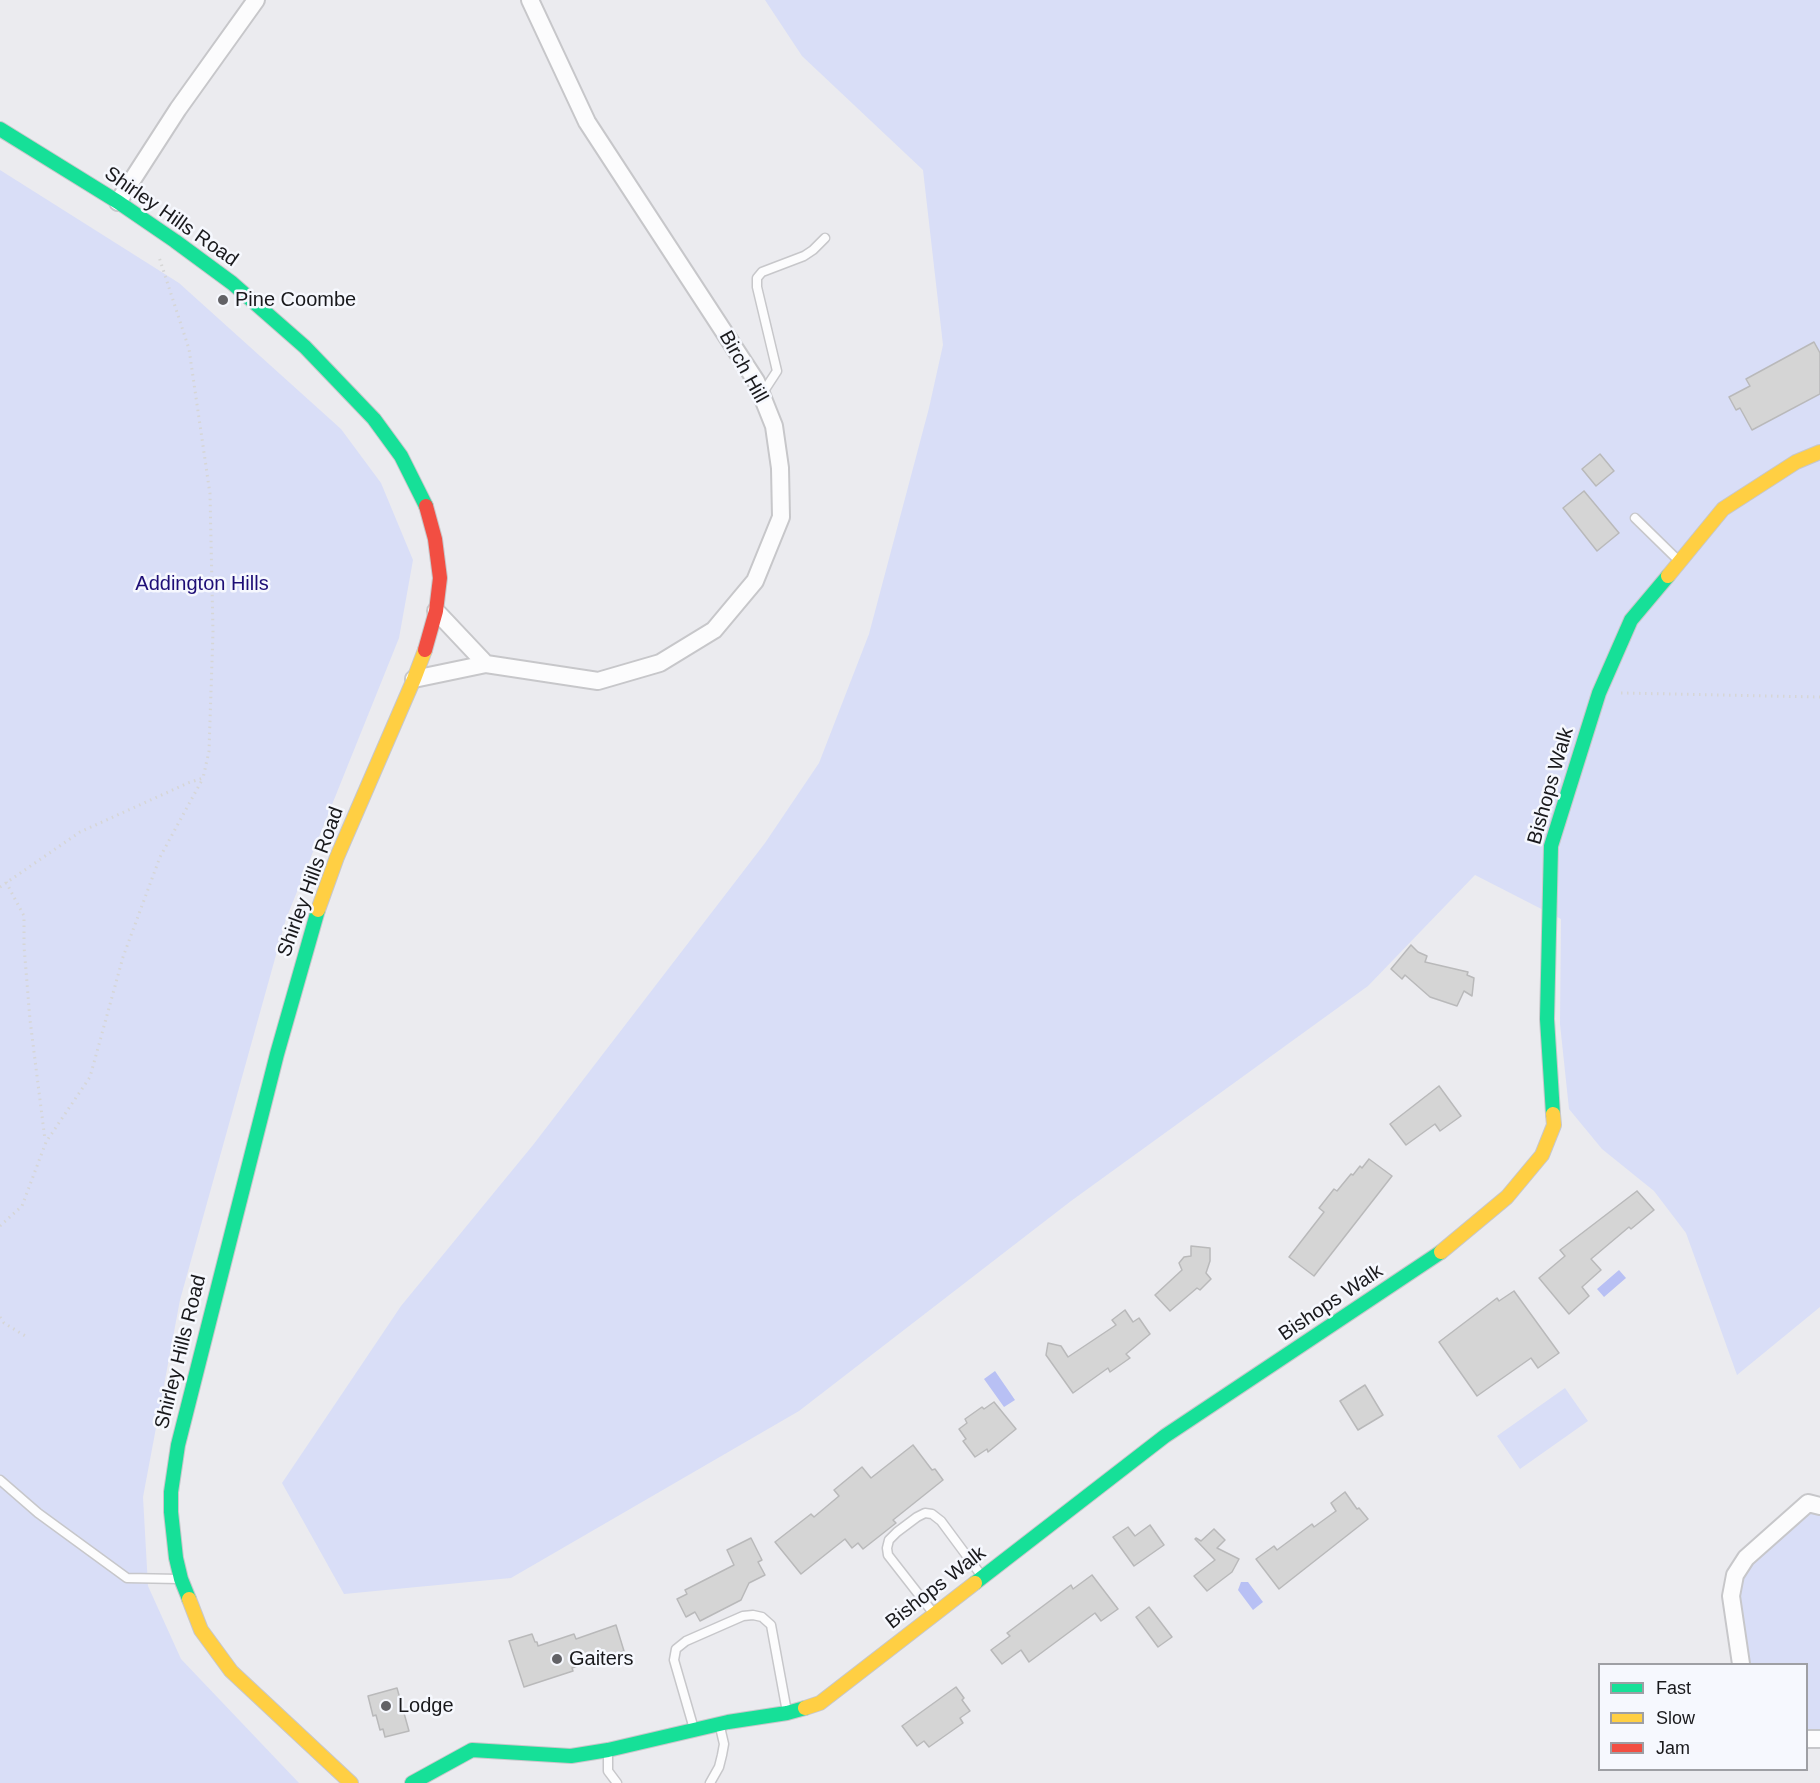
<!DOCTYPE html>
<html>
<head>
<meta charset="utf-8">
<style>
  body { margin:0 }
  #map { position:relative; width:1820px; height:1783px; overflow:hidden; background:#ebebef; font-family:Arial,sans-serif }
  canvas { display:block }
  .legend { position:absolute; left:1598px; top:1663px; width:210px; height:108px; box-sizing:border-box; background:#f6f8fe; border:2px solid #9e9fa4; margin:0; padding:8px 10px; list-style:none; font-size:18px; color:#19191c }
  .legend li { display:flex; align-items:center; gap:12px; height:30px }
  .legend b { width:30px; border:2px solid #9e9fa4 }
</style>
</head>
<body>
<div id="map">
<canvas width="1820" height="1783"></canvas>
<ul class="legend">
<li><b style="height:8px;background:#16e098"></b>Fast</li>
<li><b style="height:8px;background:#ffcf43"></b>Slow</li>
<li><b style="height:8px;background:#f24e42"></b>Jam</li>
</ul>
</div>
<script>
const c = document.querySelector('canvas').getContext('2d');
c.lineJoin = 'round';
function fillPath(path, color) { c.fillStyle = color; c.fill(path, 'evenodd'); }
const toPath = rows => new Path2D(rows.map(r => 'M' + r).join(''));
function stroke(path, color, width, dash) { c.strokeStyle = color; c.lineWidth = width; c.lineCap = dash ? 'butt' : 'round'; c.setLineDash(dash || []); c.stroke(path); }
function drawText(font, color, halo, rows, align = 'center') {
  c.font = font + ' Arial,sans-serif'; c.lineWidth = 5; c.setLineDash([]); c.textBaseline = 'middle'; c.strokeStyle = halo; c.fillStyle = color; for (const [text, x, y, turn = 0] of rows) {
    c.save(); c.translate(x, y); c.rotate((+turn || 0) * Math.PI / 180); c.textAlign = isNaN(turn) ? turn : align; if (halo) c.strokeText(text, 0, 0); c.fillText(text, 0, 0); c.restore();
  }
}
const green = toPath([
  [765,0,1820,0,1820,1307,1737,1375,1686,1233,1654,1191,1602,1149,1569,1109,1560,1024,1561,919,1475,875,1368,986,1071,1201,799,1411,511,1578,344,1594,282,1483,401,1306,533,1145,765,843,819,763,869,634,929,408,943,345,923,170,802,56],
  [0,170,179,283,341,429,381,483,413,560,399,638,286,919,180,1300,143,1497,148,1586,181,1659,299,1783,0,1783],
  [1565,1388,1588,1421,1520,1469,1497,1436],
  [1809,1514,1820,1514,1820,1730,1807,1730,1806,1664,1749,1664,1739,1597,1743,1578,1751,1564,1797,1522]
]);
const water = toPath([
  [1619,1270,1626,1278,1604,1297,1597,1289],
  [995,1371,1015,1400,1004,1407,984,1379],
  [1241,1582,1248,1582,1263,1602,1253,1610,1238,1590]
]);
const building = toPath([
  [1814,342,1820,353,1820,394,1752,430,1740,408,1736,410,1729,397,1750,386,1746,379,1814,342],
  [1600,454,1614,471,1596,486,1582,469,1600,454],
  [1584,491,1619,533,1597,551,1563,508,1584,491],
  [1411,945,1418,952,1427,956,1425,962,1468,972,1467,975,1474,978,1472,996,1464,991,1457,1006,1430,997,1405,975,1402,979,1391,969,1411,945],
  [1439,1086,1461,1116,1440,1131,1435,1124,1406,1145,1390,1124,1439,1086],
  [1369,1159,1392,1176,1314,1276,1289,1257,1324,1212,1319,1208,1334,1189,1337,1191,1351,1174,1353,1175,1360,1166,1362,1168,1369,1159],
  [1637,1191,1654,1210,1631,1229,1629,1227,1591,1259,1601,1270,1582,1287,1589,1296,1569,1314,1539,1278,1565,1256,1560,1250,1637,1191],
  [1191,1246,1210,1248,1210,1261,1206,1273,1211,1279,1200,1290,1197,1288,1170,1311,1155,1295,1182,1270,1179,1263,1184,1257,1191,1256,1191,1246],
  [1514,1291,1559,1353,1538,1368,1531,1358,1477,1396,1439,1342,1497,1298,1499,1301,1514,1291],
  [1125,1310,1133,1322,1139,1318,1150,1334,1126,1354,1130,1358,1110,1372,1108,1368,1073,1393,1046,1355,1048,1343,1061,1346,1068,1357,1116,1325,1112,1320,1125,1310],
  [1365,1385,1383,1415,1358,1430,1340,1401,1365,1385],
  [994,1402,1016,1429,988,1452,987,1449,975,1457,963,1441,966,1439,959,1429,967,1423,965,1419,982,1407,984,1409,994,1402],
  [913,1445,932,1470,935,1469,943,1480,893,1520,896,1523,863,1549,858,1543,852,1548,845,1539,801,1574,775,1542,811,1514,814,1517,839,1496,834,1490,862,1467,871,1478,913,1445],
  [1345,1492,1357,1509,1359,1508,1368,1519,1279,1589,1256,1559,1274,1546,1277,1550,1312,1524,1314,1527,1336,1511,1331,1503,1345,1492],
  [1150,1525,1164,1545,1134,1566,1113,1537,1128,1527,1135,1536,1150,1525],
  [1214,1529,1225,1540,1217,1548,1239,1559,1232,1572,1207,1591,1194,1576,1215,1560,1195,1539,1196,1538,1201,1541,1214,1529],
  [751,1538,762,1560,758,1562,765,1575,749,1583,741,1600,700,1621,695,1612,686,1617,677,1599,687,1594,685,1590,734,1565,727,1550,751,1538],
  [1092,1575,1118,1609,1101,1621,1095,1613,1029,1662,1021,1650,1002,1664,991,1650,1010,1636,1007,1633,1071,1585,1073,1589,1092,1575],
  [1149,1607,1172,1637,1158,1647,1136,1617,1149,1607],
  [616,1625,624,1651,572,1668,573,1671,524,1687,509,1641,532,1634,535,1642,537,1642,538,1646,574,1634,576,1639,616,1625],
  [956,1687,964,1698,962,1700,970,1711,960,1718,963,1723,929,1747,924,1741,917,1746,902,1726,956,1687],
  [397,1688,409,1731,385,1737,383,1729,380,1730,376,1715,373,1716,368,1696,397,1688]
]);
const path = toPath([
  [1621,693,1820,697],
  [6,882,24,916,24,946,30,1020,45,1140],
  [0,887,80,832,188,783,203,778,209,751,213,632,210,494,189,349,159,257],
  [0,1226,22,1206,46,1142,90,1077,123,957,160,857,202,780],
  [0,1317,4,1323,27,1337]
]);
const lane = toPath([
  [762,394,777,371,757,287,757,278,762,272,804,256,813,250,825,238],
  [1635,518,1679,561],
  [0,1480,38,1513,127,1578,179,1579],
  [934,1614,888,1555,887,1548,889,1540,897,1532,917,1517,925,1513,932,1514,941,1521,981,1575],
  [694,1729,674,1660,676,1649,686,1641,743,1616,753,1615,762,1617,771,1625,787,1712],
  [608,1754,608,1771,617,1783],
  [710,1783,719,1767,722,1755,724,1744,720,1727]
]);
const street = toPath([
  [118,202,178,109,256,0],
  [436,611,486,664],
  [414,679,486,664,598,681,660,663,714,630,755,581,781,517,780,468,774,426,756,381,587,122,530,0],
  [1741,1664,1731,1596,1735,1575,1746,1558,1808,1503,1820,1506],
  [1806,1739,1820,1739]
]);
const fast = toPath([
  [0,129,118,202,175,241,232,283,305,347,374,419,401,456,426,506],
  [1553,1114,1547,1019,1551,846,1599,693,1631,620,1668,576],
  [975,1583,1165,1436,1441,1252],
  [189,1599,181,1579,176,1558,171,1512,171,1492,178,1445,277,1054,318,910],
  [412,1783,472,1750,571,1756,608,1750,728,1722,787,1713,805,1708]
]);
const slow = toPath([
  [1668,576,1723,509,1796,462,1820,452],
  [318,910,337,857,414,679,425,650],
  [1441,1252,1507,1197,1542,1155,1554,1125,1553,1114],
  [189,1599,201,1630,231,1671,351,1783],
  [805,1708,820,1703,975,1583]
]);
const jam = toPath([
  [425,650,436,611,440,578,435,539,426,506]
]);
const markers = [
  [223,300,6,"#626266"],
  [557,1659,6,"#626266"],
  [386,1706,6,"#626266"]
];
const streetNames = [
  ["Shirley Hills Road",171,217,35],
  ["Birch Hill",743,367,61],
  ["Bishops Walk",1551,786,-74],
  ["Shirley Hills Road",311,882,-70],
  ["Bishops Walk",1331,1303,-34],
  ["Shirley Hills Road",181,1352,-76],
  ["Bishops Walk",936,1588,-38]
];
const poiNames = [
  ["Pine Coombe",235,300],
  ["Gaiters",569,1659],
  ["Lodge",398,1706]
];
const parkNames = [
  ["Addington Hills",202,584]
];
fillPath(green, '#d9def7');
fillPath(water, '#b8c0f4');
fillPath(building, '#d5d5d5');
stroke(building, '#b9b9ba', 1.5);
stroke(lane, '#c7c7ca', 11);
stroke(street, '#c7c7ca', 20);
stroke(fast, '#c7c7ca', 16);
stroke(slow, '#c7c7ca', 16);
stroke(jam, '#c7c7ca', 16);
stroke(path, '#d6d6d6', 3, [1.5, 4.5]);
stroke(lane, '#fcfcfd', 8);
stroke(street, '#fcfcfd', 16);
stroke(fast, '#16e098', 14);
stroke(slow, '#ffcf43', 14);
stroke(jam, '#f24e42', 14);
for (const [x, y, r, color] of markers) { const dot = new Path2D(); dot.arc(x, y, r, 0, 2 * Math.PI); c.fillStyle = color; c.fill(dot); stroke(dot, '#f6f8fe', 2); }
drawText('20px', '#19191c', '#f6f8fe', streetNames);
drawText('20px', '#19191c', '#f6f8fe', poiNames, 'left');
drawText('20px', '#1e0e76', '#f6f8fe', parkNames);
</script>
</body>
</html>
